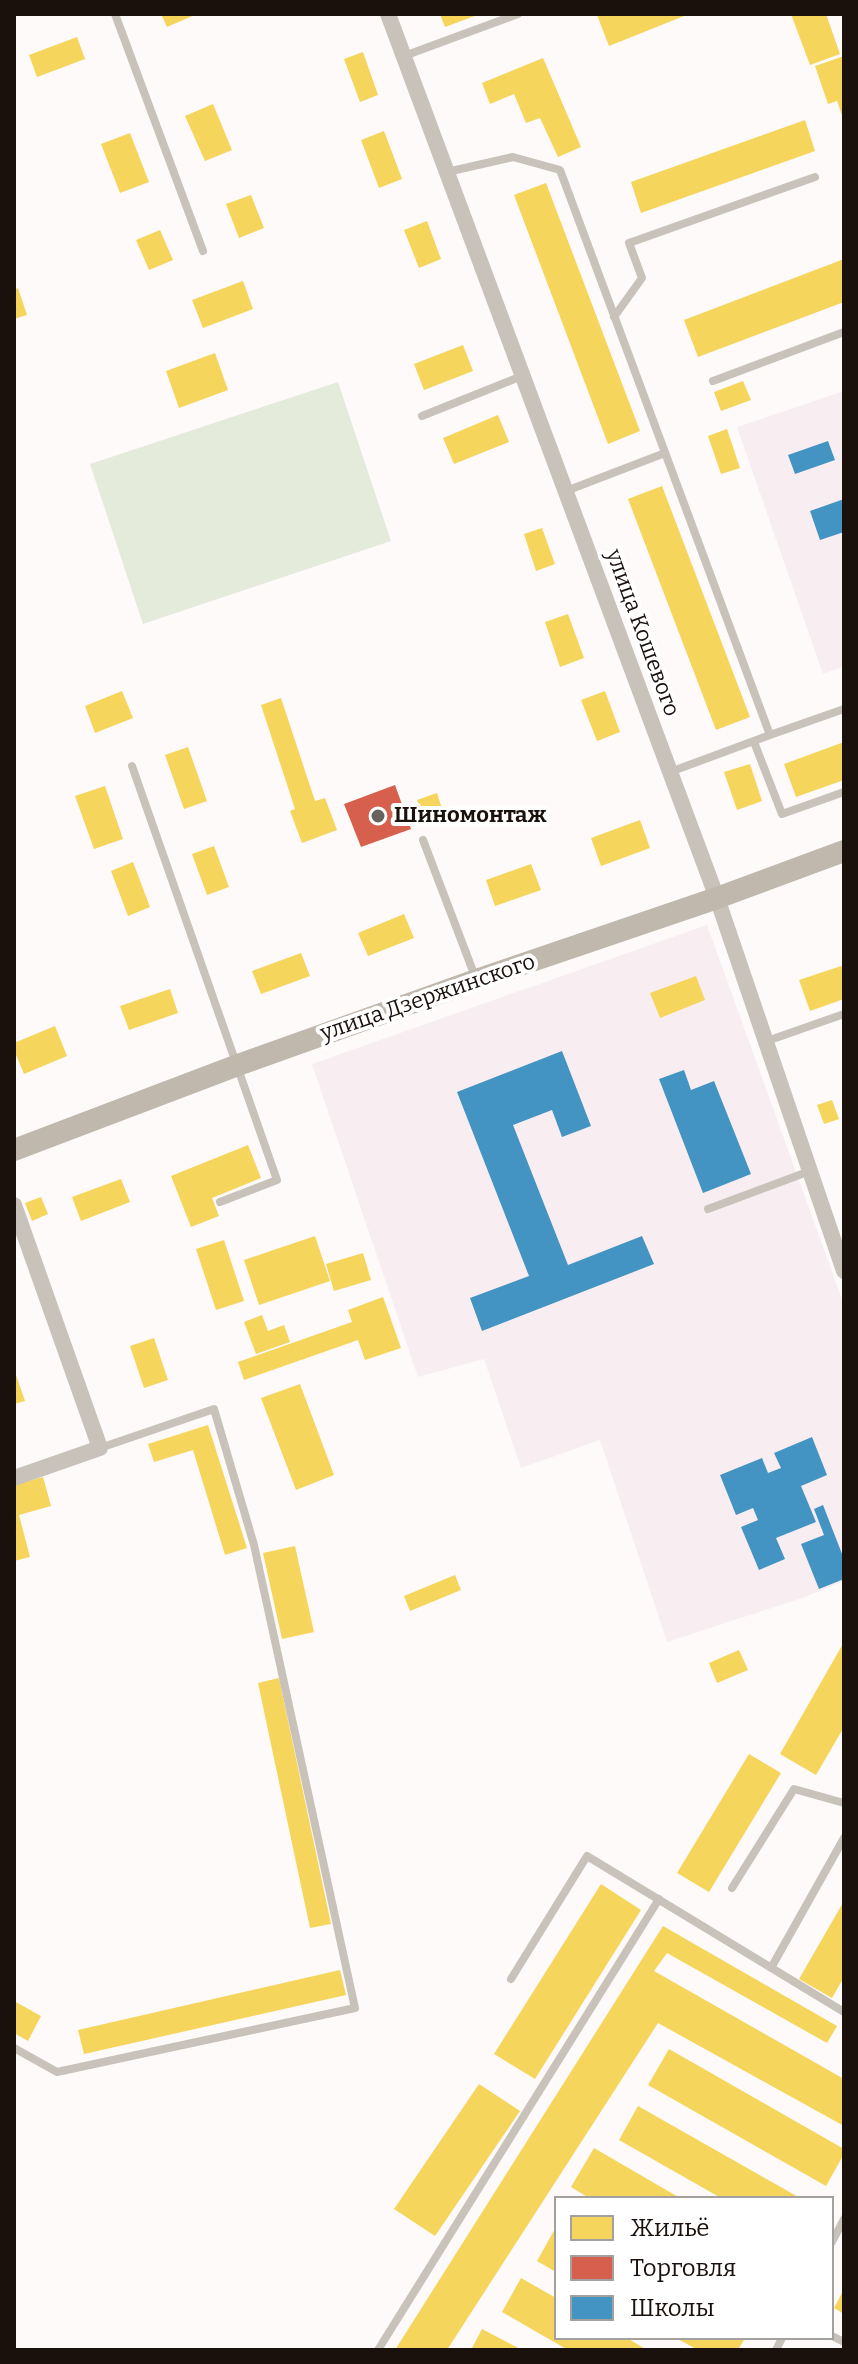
<!DOCTYPE html>
<html>
<head>
<meta charset="utf-8">
<style>
  body { margin:0 }
  #map { position:relative; width:858px; height:2364px; overflow:hidden; background:#fdfaf9; font-family:Bitter,serif }
  canvas { display:block }
  .frame { position:absolute; inset:0; border:16px solid #1a110d; pointer-events:none }
  .legend { position:absolute; left:554px; top:2196px; width:280px; height:144px; box-sizing:border-box; background:#fff; border:2px solid #a3a09e; margin:0; padding:10px 14px; list-style:none; font-size:24px; color:#1a110d }
  .legend li { display:flex; align-items:center; gap:16px; height:40px }
  .legend b { width:40px; border:2px solid #a3a09e }
</style>
</head>
<body>
<div id="map">
<canvas width="858" height="2364"></canvas>
<div class="frame"></div>
<ul class="legend">
<li><b style="height:22px;background:#f6d55c"></b>Жильё</li>
<li><b style="height:22px;background:#d6604d"></b>Торговля</li>
<li><b style="height:22px;background:#4393c3"></b>Школы</li>
</ul>
</div>
<script>
const c = document.querySelector('canvas').getContext('2d');
c.lineJoin = 'round';
function fillPath(path, color) { c.fillStyle = color; c.fill(path, 'evenodd'); }
const toPath = rows => new Path2D(rows.map(r => 'M' + r).join(''));
function stroke(path, color, width, dash) { c.strokeStyle = color; c.lineWidth = width; c.lineCap = dash ? 'butt' : 'round'; c.setLineDash(dash || []); c.stroke(path); }
function drawText(font, color, halo, rows, align = 'center') {
  c.font = font + ' Bitter,serif'; c.lineWidth = 8; c.setLineDash([]); c.textBaseline = 'middle'; c.strokeStyle = halo; c.fillStyle = color; for (const [text, x, y, turn = 0] of rows) {
    c.save(); c.translate(x, y); c.rotate((+turn || 0) * Math.PI / 180); c.textAlign = isNaN(turn) ? turn : align; if (halo) c.strokeText(text, 0, 0); c.fillText(text, 0, 0); c.restore();
  }
}
const education = toPath([
  [844,391,844,666,823,674,737,427],
  [707,925,844,1305,844,1581,805,1597,667,1642,600,1440,521,1468,484,1359,418,1377,312,1064]
]);
const green = toPath([
  [338,382,391,541,143,624,90,464]
]);
const homes = toPath([
  [161,14,197,14,167,27],
  [440,14,480,14,445,27],
  [600,14,689,14,609,46,597,15],
  [791,14,826,14,840,54,810,65],
  [77,37,85,59,37,77,29,55],
  [363,52,378,95,360,102,344,59],
  [844,56,844,121,837,101,828,104,815,66],
  [543,58,581,147,558,157,540,118,526,123,514,94,490,104,482,83],
  [213,104,232,150,205,161,185,116],
  [805,120,815,151,641,213,631,182],
  [384,131,402,179,379,188,361,140],
  [130,133,149,182,120,193,101,144],
  [546,183,640,431,608,444,514,195],
  [251,195,264,228,239,238,226,204],
  [427,221,441,259,419,268,404,230],
  [160,230,173,260,149,270,136,240],
  [844,259,844,302,698,357,684,320],
  [243,281,253,309,203,328,192,300],
  [18,288,27,315,14,319,14,290],
  [463,345,473,371,424,390,414,364],
  [215,353,228,390,179,408,166,371],
  [743,381,751,400,721,411,714,392],
  [498,415,509,442,454,464,443,438],
  [727,429,740,468,721,474,708,436],
  [662,486,750,717,716,730,628,499],
  [542,528,555,564,536,571,524,534],
  [568,614,584,658,560,667,545,622],
  [122,691,133,718,95,733,85,706],
  [605,691,620,732,597,741,581,700],
  [281,698,315,801,325,798,337,830,302,843,290,811,295,809,261,705],
  [844,742,844,780,796,797,784,764],
  [188,747,207,801,184,809,165,755],
  [750,764,762,801,737,810,724,772],
  [105,786,123,839,94,849,75,796],
  [437,793,443,812,424,818,417,800],
  [640,820,650,848,601,866,591,838],
  [214,846,229,887,207,895,192,854],
  [133,862,150,907,128,916,111,871],
  [531,864,541,890,495,906,486,880],
  [404,914,414,938,368,956,358,933],
  [301,953,310,976,261,994,252,971],
  [844,965,844,999,810,1011,799,980],
  [696,976,705,1000,660,1018,650,993],
  [170,989,178,1013,129,1030,120,1006],
  [55,1026,67,1056,24,1074,14,1050,14,1043],
  [832,1100,839,1119,824,1124,817,1105],
  [248,1145,261,1178,212,1198,219,1216,191,1227,171,1176],
  [121,1179,130,1202,81,1221,72,1197],
  [41,1197,48,1214,32,1221,25,1203],
  [315,1236,330,1281,259,1305,244,1260],
  [224,1240,244,1301,216,1310,196,1249],
  [363,1253,371,1280,334,1291,326,1264],
  [383,1297,401,1348,365,1360,358,1340,244,1380,238,1362,352,1322,348,1310],
  [262,1315,268,1331,284,1325,290,1342,256,1354,244,1322],
  [154,1338,168,1380,144,1388,130,1346],
  [14,1369,25,1401,14,1404],
  [300,1384,334,1475,296,1490,261,1398],
  [208,1425,247,1548,225,1555,193,1450,154,1462,148,1444],
  [43,1477,51,1506,19,1515,30,1557,14,1561,14,1485],
  [295,1546,314,1632,282,1639,263,1553],
  [455,1575,461,1590,410,1611,404,1596],
  [844,1642,844,1727,816,1775,780,1754],
  [739,1650,748,1670,717,1683,709,1663],
  [279,1678,331,1924,310,1928,258,1683],
  [749,1754,781,1773,709,1892,677,1873],
  [601,1884,641,1910,535,2079,494,2054],
  [844,1901,844,1977,832,1998,799,1979],
  [663,1926,837,2026,827,2043,667,1953,654,1971,844,2079,844,2126,658,2023,447,2350,395,2350],
  [340,1970,346,1995,84,2054,78,2030],
  [14,2001,41,2016,28,2041,14,2033],
  [669,2049,844,2149,844,2154,826,2186,648,2085],
  [479,2084,520,2111,435,2236,394,2209],
  [638,2106,800,2198,721,2198,619,2140],
  [594,2148,680,2198,589,2198,571,2187],
  [556,2227,556,2272,537,2261],
  [521,2278,556,2298,556,2338,627,2338,647,2350,568,2350,502,2312],
  [844,2289,844,2314,834,2308],
  [482,2329,522,2350,471,2350],
  [676,2338,745,2338,738,2350,698,2350]
]);
const shops = toPath([
  [395,785,411,829,361,847,344,804]
]);
const schools = toPath([
  [828,441,835,460,795,474,788,455],
  [844,499,844,532,820,540,810,511],
  [562,1051,591,1126,562,1137,552,1110,513,1125,568,1265,642,1236,654,1264,482,1331,470,1298,529,1276,457,1092],
  [684,1070,691,1090,714,1081,751,1174,703,1193,659,1079],
  [812,1437,827,1475,801,1486,816,1522,776,1538,785,1559,759,1570,741,1527,758,1520,753,1508,736,1515,720,1475,762,1458,768,1473,781,1468,774,1453],
  [823,1505,844,1559,844,1579,819,1589,801,1544,824,1535,814,1509]
]);
const lane = toPath([
  [115,14,203,251],
  [404,56,518,14],
  [447,172,513,157,560,170,770,735,670,772],
  [614,317,642,278,629,243,815,177],
  [713,381,844,332],
  [422,416,522,376],
  [566,491,665,453],
  [770,735,844,709],
  [754,742,782,814,844,792],
  [132,766,277,1180,220,1202],
  [423,840,476,979],
  [767,1041,844,1014],
  [708,1209,810,1171],
  [732,1888,794,1789,844,1803],
  [771,1968,844,1838],
  [511,1979,587,1856,844,2012],
  [14,2048,57,2072,355,2008,254,1545,214,1409,100,1448],
  [832,2242,844,2219],
  [832,2336,844,2342],
  [378,2350,659,1899],
  [776,2350,782,2338]
]);
const street = toPath([
  [388,14,717,898,844,1271],
  [14,1205,100,1448,14,1478]
]);
const secondary = toPath([
  [14,1150,238,1065,476,980,717,898,844,851]
]);
const markers = [
  [378,816,8,"#696360"]
];
const streetNames = [
  ["улица Кошевого",642,633,70],
  ["улица Дзержинского",428,998,-19]
];
const poiNames = [
  ["Шиномонтаж",394,816]
];
fillPath(education, '#f8eef2');
fillPath(green, '#e4ebdb');
fillPath(homes, '#f6d55c');
fillPath(shops, '#d6604d');
fillPath(schools, '#4393c3');
stroke(lane, '#c9c2ba', 8);
stroke(street, '#c9c2ba', 16);
stroke(secondary, '#c0b7ad', 22);
for (const [x, y, r, color] of markers) { const dot = new Path2D(); dot.arc(x, y, r, 0, 2 * Math.PI); c.fillStyle = color; c.fill(dot); stroke(dot, '#fff', 3); }
drawText('22px', '#1a110d', '#fff', streetNames);
drawText('bold 22px', '#1a110d', '#fff', poiNames, 'left');
</script>
</body>
</html>
